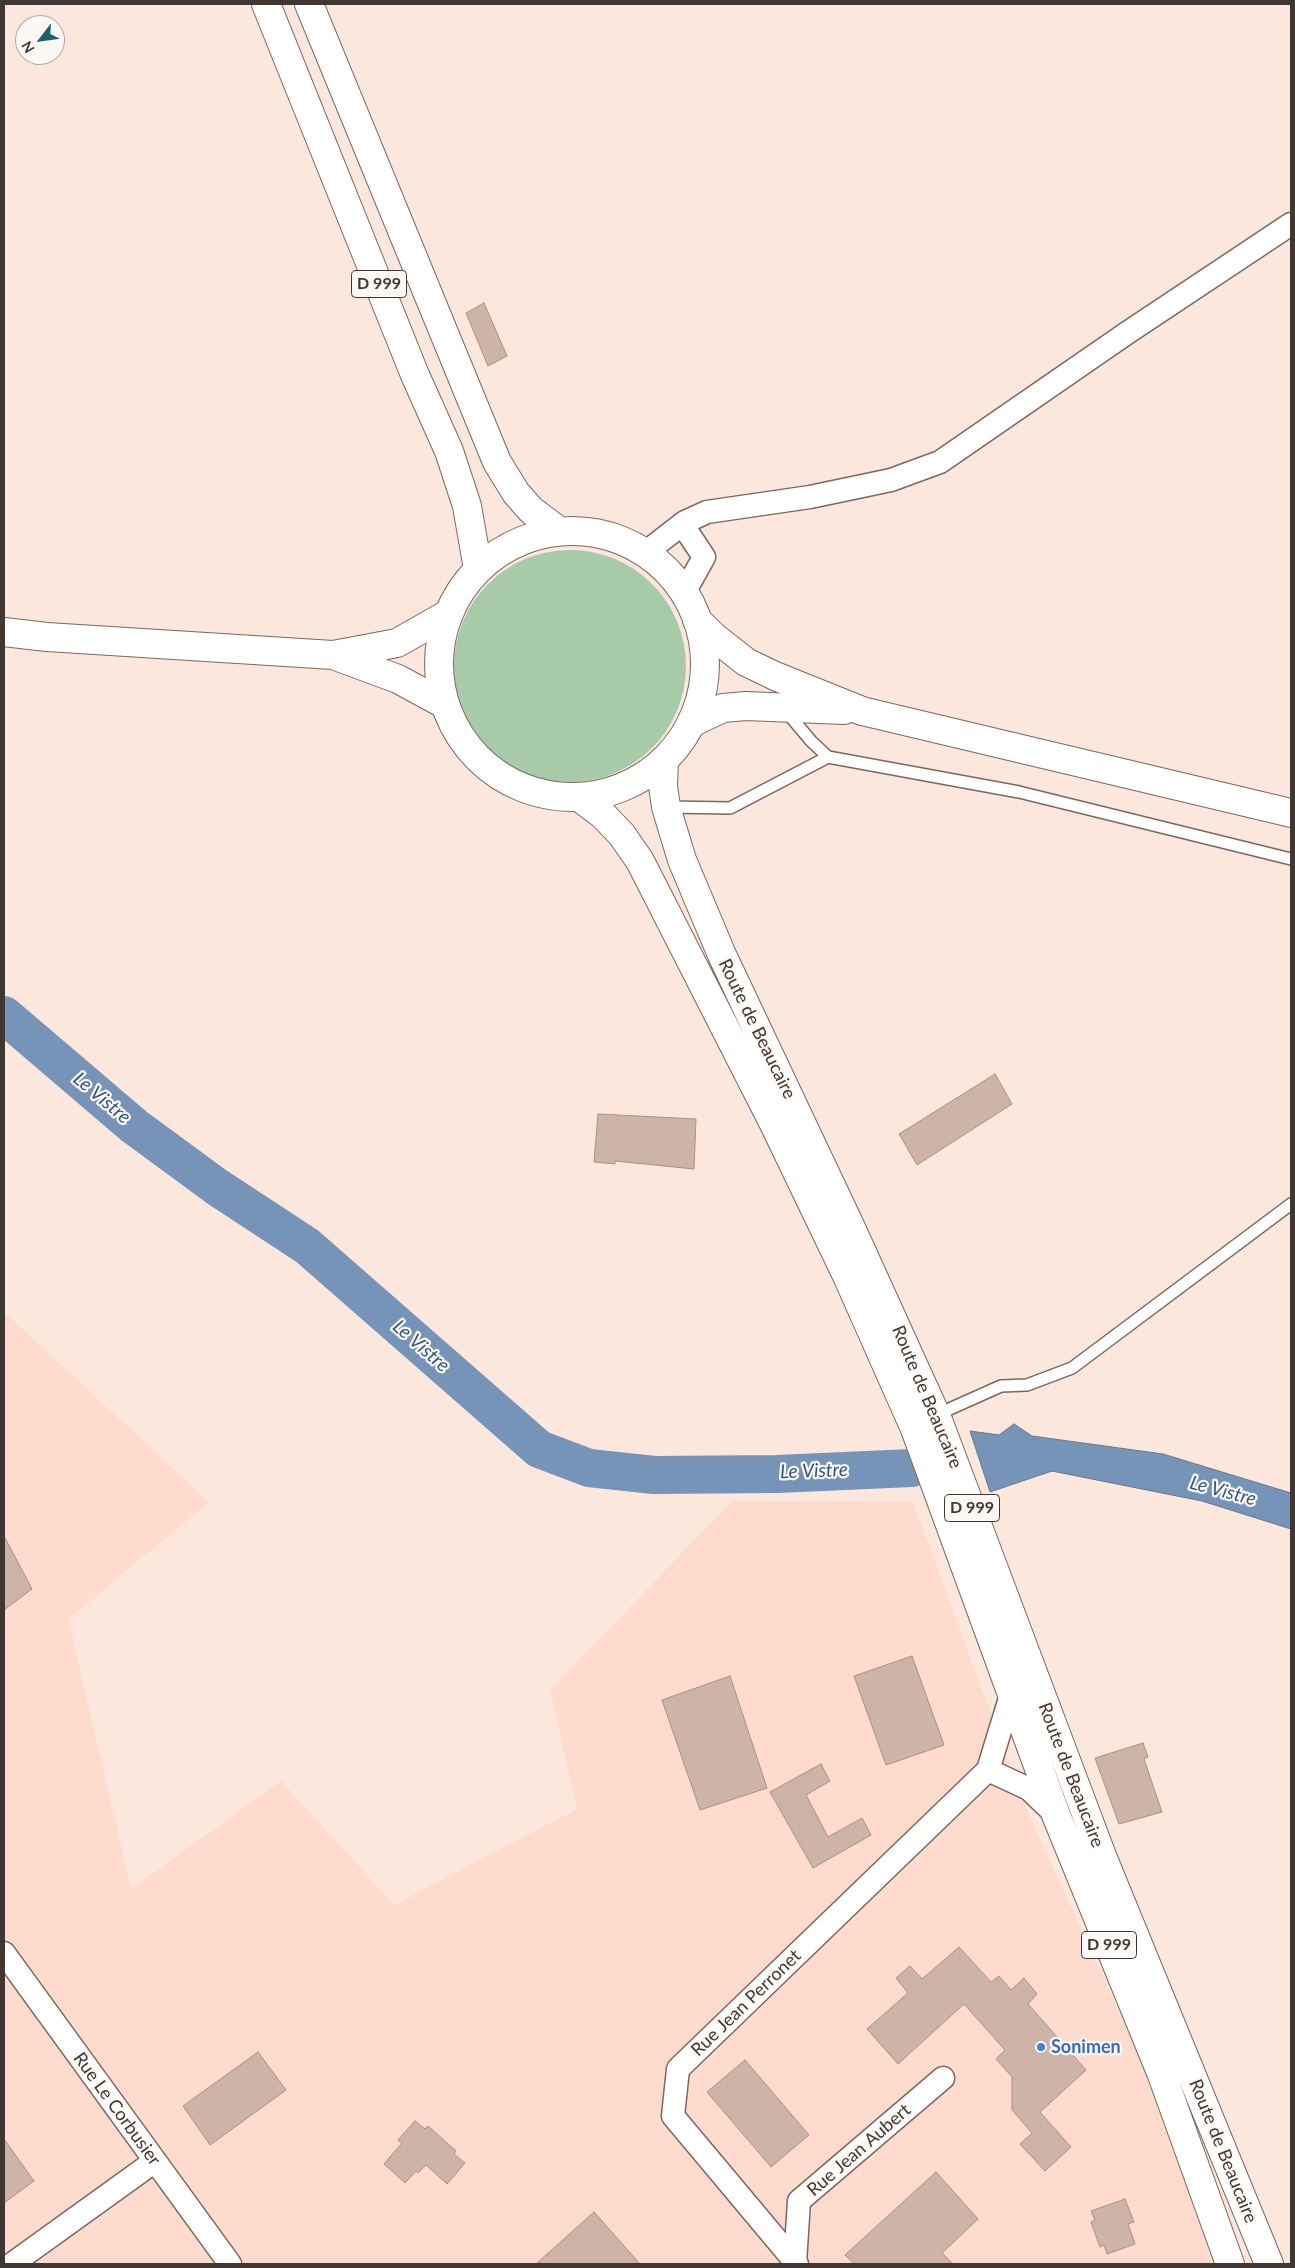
<!DOCTYPE html>
<html>
<head>
<meta charset="utf-8">
<style>
  body { margin:0 }
  #map { position:relative; width:1295px; height:2268px; overflow:hidden; background:#fce7dd; font-family:Lato,sans-serif }
  canvas { display:block }
  .frame { position:absolute; inset:0; border:5px solid #413732; pointer-events:none }
  .north { position:absolute; left:15px; top:15px; width:50px; height:50px; box-sizing:border-box; background:#fdf8f5; border:1px solid #b2aba7; border-radius:50%; rotate:240deg; font-size:14px; font-weight:700; line-height:20px; text-align:center; color:#413732 }
  .north::after { content:''; display:block; margin:auto; width:18px; height:22px; background:#1b6072; clip-path:polygon(50% 0,100% 100%,50% 72%,0 100%) }
</style>
</head>
<body>
<div id="map">
<canvas width="1295" height="2268"></canvas>
<div class="frame"></div>
<div class="north">N</div>
</div>
<script>
const c = document.querySelector('canvas').getContext('2d');
c.lineJoin = 'round';
function fillPath(path, color) { c.fillStyle = color; c.fill(path, 'evenodd'); }
const toPath = rows => new Path2D(rows.map(r => 'M' + r).join(''));
function stroke(path, color, width, dash) { c.strokeStyle = color; c.lineWidth = width; c.lineCap = dash ? 'butt' : 'round'; c.setLineDash(dash || []); c.stroke(path); }
function drawText(font, color, halo, rows, align = 'center') {
  c.font = font + ' Lato,sans-serif'; c.lineWidth = 4.5; c.setLineDash([]); c.textBaseline = 'middle'; c.strokeStyle = halo; c.fillStyle = color; for (const [text, x, y, turn = 0] of rows) {
    c.save(); c.translate(x, y); c.rotate((+turn || 0) * Math.PI / 180); c.textAlign = isNaN(turn) ? turn : align; if (halo) c.strokeText(text, 0, 0); c.fillText(text, 0, 0); c.restore();
  }
}
const built = toPath([
  [4,1312,209,1502,68,1619,131,1889,281,1781,394,1905,577,1809,550,1690,732,1501,913,1502,1025,1806,1234,2264,4,2264]
]);
const green = toPath([
  '454 666a116 116 0 1 1 232 0a116 116 0 1 1-232 0Z'
]);
const water = toPath([
  [1014,1424,1032,1436,1163,1454,1291,1493,1291,1529,1202,1501,1052,1471,990,1492,970,1431,999,1435,1014,1424]
]);
const river = toPath([
  [4,1015,134,1126,217,1187,307,1246,539,1449,589,1468,654,1475,777,1474,912,1468]
]);
const building = toPath([
  [484,303,507,356,488,366,466,313,484,303],
  [995,1074,1012,1104,917,1165,899,1134,995,1074],
  [598,1114,696,1119,694,1169,615,1161,615,1164,594,1162,598,1114],
  [4,1536,32,1589,4,1610,4,1536],
  [912,1656,944,1745,886,1765,854,1676,912,1656],
  [730,1676,767,1788,700,1810,662,1700,730,1676],
  [1143,1743,1148,1757,1144,1759,1162,1812,1119,1824,1095,1758,1143,1743],
  [821,1764,830,1781,806,1795,828,1837,862,1818,871,1835,813,1868,770,1792,821,1764],
  [959,1947,991,1982,999,1976,1011,1990,1024,1978,1037,1994,1028,2004,1086,2070,1040,2112,1071,2147,1045,2171,1020,2144,1032,2133,1012,2110,1012,2077,996,2059,1005,2050,964,2004,898,2064,867,2029,908,1993,896,1978,910,1966,922,1979,959,1947],
  [258,2052,286,2090,210,2145,183,2106,258,2052],
  [745,2060,809,2135,771,2167,707,2092,745,2060],
  [415,2121,425,2129,428,2126,456,2151,454,2154,465,2163,447,2184,426,2165,418,2173,416,2171,405,2183,384,2164,402,2143,398,2140,415,2121],
  [4,2139,34,2181,4,2203,4,2139],
  [936,2172,978,2219,942,2253,953,2264,854,2264,845,2255,936,2172],
  [1125,2199,1134,2222,1128,2224,1135,2244,1107,2254,1104,2245,1100,2247,1091,2222,1095,2220,1091,2211,1125,2199],
  [594,2212,640,2264,536,2264,594,2212]
]);
const lane = toPath([
  [785,710,811,741,828,757,1019,792,1291,859],
  [666,807,730,808,828,757],
  [936,1415,1001,1386,1027,1385,1072,1368,1291,1204]
]);
const street = toPath([
  [682,524,704,557,684,593],
  [645,553,685,522,707,512,810,497,891,480,940,462,1127,333,1291,224],
  [988,1770,1029,1789,1055,1814],
  [4,1953,230,2264],
  [795,2263,799,2201,943,2078],
  [12,2264,155,2161],
  [797,2264,673,2116,678,2069,988,1770,1011,1695]
]);
const secondary = toPath([
  [697,620,713,636,746,662,775,676,862,711,1291,813],
  [4,632,47,637,333,655,397,643,448,614],
  [333,655,398,679,444,704],
  [691,723,723,708,746,706,844,710]
]);
const primary = toPath([
  [266,4,415,375,449,451,467,506,478,569],
  [309,4,497,462,516,493,531,510,559,531],
  '439 664a133 133 0 1 1 266 0a133 133 0 1 1-266 0Z',
  [664,760,663,786,666,807,682,860,722,955,852,1230,936,1415,1102,1856,1269,2264],
  [579,797,603,815,622,835,640,861,775,1126,848,1278,915,1429,1056,1815,1162,2075,1230,2264]
]);
const markers = [
  [1041,2047,5,"#3f7fe0"]
];
const shields = [
  [379,284,55],
  [972,1508,55],
  [1109,1945,55]
];
const shieldNames = [
  ["D 999",379,284],
  ["D 999",972,1508],
  ["D 999",1109,1945]
];
const streetNames = [
  ["Route de Beaucaire",757,1029,64],
  ["Route de Beaucaire",927,1397,67],
  ["Route de Beaucaire",1071,1775,69],
  ["Rue Jean Perronet",746,2003,-44],
  ["Rue Le Corbusier",117,2109,54],
  ["Rue Jean Aubert",859,2150,-41],
  ["Route de Beaucaire",1223,2151,68]
];
const shopNames = [
  ["Sonimen",1051,2047]
];
const waterNames = [
  ["Le Vistre",102,1098,40],
  ["Le Vistre",421,1346,41],
  ["Le Vistre",814,1471,-2],
  ["Le Vistre",1223,1491,15]
];
fillPath(built, '#fedbcc');
fillPath(green, '#a7caa8');
fillPath(water, '#7694b7');
stroke(water, '#66788f', 1);
stroke(river, '#7694b7', 38);
fillPath(building, '#cdb3a8');
stroke(building, '#a99086', 1);
stroke(lane, '#7e665c', 14);
stroke(street, '#7e665c', 25);
stroke(secondary, '#7e665c', 30);
stroke(primary, '#7e665c', 30);
stroke(lane, '#fff', 11);
stroke(street, '#fff', 22);
stroke(secondary, '#fff', 28);
stroke(primary, '#fff', 28);
for (const [x, y, r, color] of markers) { const dot = new Path2D(); dot.arc(x, y, r, 0, 2 * Math.PI); c.fillStyle = color; c.fill(dot); stroke(dot, '#fdf8f5', 2); }
for (const [x, y, w] of shields) { const box = new Path2D(); box.roundRect(x - w / 2, y - 13.5, w, 27, 4); c.fillStyle = '#fdf8f5'; c.fill(box); stroke(box, '#413732', 1); }
drawText('bold 16px', '#413732', null, shieldNames);
drawText('18px', '#413732', '#fdf8f5', streetNames);
drawText('bold 18px', '#366cbe', '#fdf8f5', shopNames, 'left');
drawText('italic 19px', '#2b5787', '#fdf8f5', waterNames);
</script>
</body>
</html>
